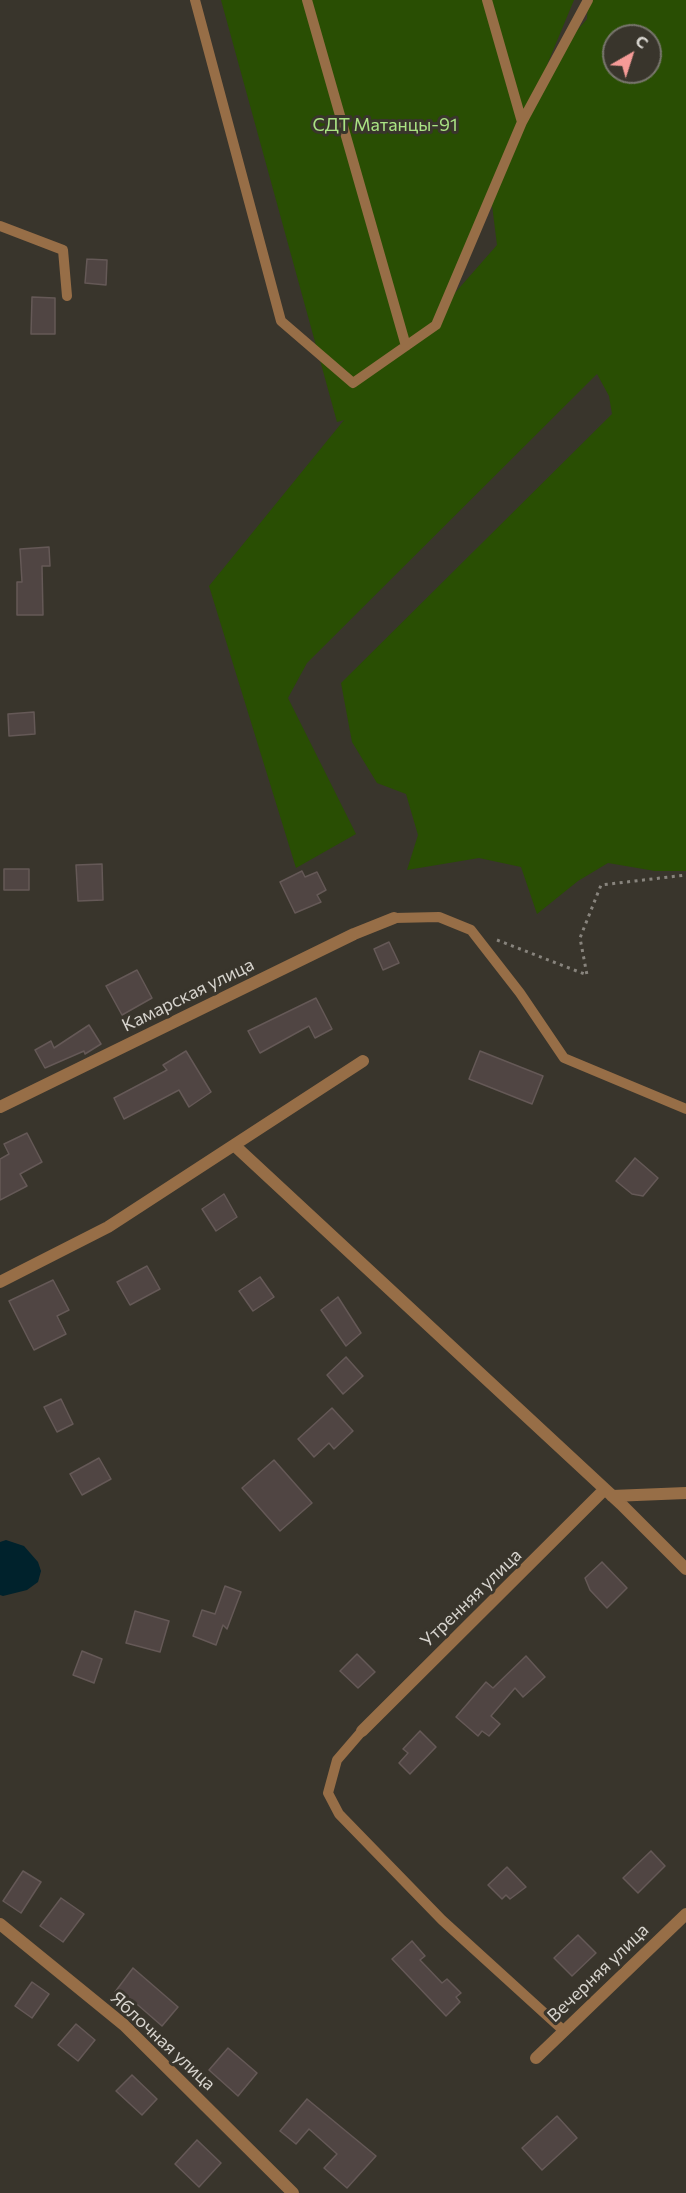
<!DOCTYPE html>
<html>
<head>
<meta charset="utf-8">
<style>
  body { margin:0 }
  #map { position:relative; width:686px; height:2193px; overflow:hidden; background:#39352c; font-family:Commissioner,sans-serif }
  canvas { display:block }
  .north { position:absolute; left:602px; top:24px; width:60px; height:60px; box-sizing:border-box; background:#39352c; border:2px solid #78756d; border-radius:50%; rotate:39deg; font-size:16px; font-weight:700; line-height:24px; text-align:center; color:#d7d4ce }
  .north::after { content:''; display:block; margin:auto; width:21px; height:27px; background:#f59b97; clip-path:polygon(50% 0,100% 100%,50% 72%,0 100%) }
</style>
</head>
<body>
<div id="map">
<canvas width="686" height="2193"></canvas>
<div class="north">С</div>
</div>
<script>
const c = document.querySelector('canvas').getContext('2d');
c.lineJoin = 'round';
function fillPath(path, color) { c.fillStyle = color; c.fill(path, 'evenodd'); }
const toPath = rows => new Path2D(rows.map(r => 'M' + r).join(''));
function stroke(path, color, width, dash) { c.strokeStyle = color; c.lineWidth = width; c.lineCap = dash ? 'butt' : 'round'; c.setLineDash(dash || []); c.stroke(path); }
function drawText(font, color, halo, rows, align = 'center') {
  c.font = font + ' Commissioner,sans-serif'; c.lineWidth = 6; c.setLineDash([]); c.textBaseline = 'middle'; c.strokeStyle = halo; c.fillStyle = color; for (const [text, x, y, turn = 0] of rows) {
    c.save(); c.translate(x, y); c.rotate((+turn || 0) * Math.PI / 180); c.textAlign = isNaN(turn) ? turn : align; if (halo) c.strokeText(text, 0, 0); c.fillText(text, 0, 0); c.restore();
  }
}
const green = toPath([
  [221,0,574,0,547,65,587,19,588,0,686,0,686,871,655,871,608,863,578,881,537,914,521,867,479,858,407,870,418,835,406,794,377,783,352,742,341,683,612,414,609,396,597,374,307,663,288,698,356,834,296,868,209,586,344,420,337,422],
  [614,36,650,36,650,72,614,72],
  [491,197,497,245,446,303]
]);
const water = toPath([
  [6,1540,24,1546,38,1562,41,1571,38,1582,27,1590,3,1596,0,1595,0,1542]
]);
const building = toPath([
  [87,259,107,260,106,285,85,283,87,259],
  [32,297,55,298,55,334,31,334,32,297],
  [49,547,50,566,42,566,43,615,17,615,17,582,22,582,20,549,49,547],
  [34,712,35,734,9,736,8,714,34,712],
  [102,864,103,900,78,901,76,865,102,864],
  [4,869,29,869,29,890,4,890,4,869],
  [302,871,305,877,317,872,326,890,317,895,321,902,295,913,280,882,302,871],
  [389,942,399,963,383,970,374,949,389,942],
  [137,970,152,998,122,1015,106,986,137,970],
  [316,998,332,1029,315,1038,309,1026,260,1053,248,1031,316,998],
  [89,1025,101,1044,85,1054,84,1051,45,1068,35,1050,51,1041,54,1048,89,1025],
  [186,1051,211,1092,189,1107,179,1090,124,1119,114,1098,167,1070,163,1065,186,1051],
  [480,1051,543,1076,532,1104,469,1079,480,1051],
  [27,1133,42,1162,20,1174,27,1186,0,1200,0,1159,9,1154,4,1144,27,1133],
  [635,1158,658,1178,643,1196,632,1194,616,1181,635,1158],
  [224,1194,237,1217,216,1231,202,1209,224,1194],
  [147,1266,160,1289,130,1305,117,1282,147,1266],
  [260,1277,274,1297,253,1311,239,1291,260,1277],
  [53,1280,69,1310,57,1316,66,1334,34,1350,9,1301,53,1280],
  [338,1297,361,1333,346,1346,321,1310,338,1297],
  [346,1357,363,1376,343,1394,327,1375,346,1357],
  [61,1399,73,1424,57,1432,44,1407,61,1399],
  [332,1408,353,1431,334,1449,329,1443,314,1457,298,1439,332,1408],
  [99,1458,111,1479,82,1495,70,1474,99,1458],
  [274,1460,312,1503,280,1531,242,1488,274,1460],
  [602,1562,627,1588,607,1608,590,1590,585,1578,602,1562],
  [225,1586,241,1592,227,1629,223,1625,216,1645,193,1636,202,1610,215,1614,225,1586],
  [135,1611,169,1621,160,1652,126,1643,135,1611],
  [82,1651,102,1659,94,1683,73,1675,82,1651],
  [357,1654,375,1672,358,1688,340,1671,357,1654],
  [526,1656,545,1677,523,1697,515,1688,491,1716,500,1724,489,1736,482,1731,478,1736,456,1717,486,1682,493,1688,526,1656],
  [420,1731,436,1747,410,1774,399,1763,408,1753,403,1749,420,1731],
  [651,1851,665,1866,638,1893,623,1878,651,1851],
  [507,1867,526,1887,510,1899,506,1895,502,1899,488,1885,507,1867],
  [23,1871,41,1882,21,1913,3,1901,23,1871],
  [61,1898,84,1914,63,1942,40,1926,61,1898],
  [578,1935,596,1953,572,1976,554,1958,578,1935],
  [412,1941,425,1956,420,1960,442,1983,447,1979,461,1993,456,1997,460,2002,446,2016,392,1959,412,1941],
  [133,1968,178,2007,162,2026,131,1999,129,2002,115,1992,133,1968],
  [32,1982,49,1994,32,2018,15,2006,32,1982],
  [76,2024,95,2040,78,2061,58,2045,76,2024],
  [228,2048,257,2073,238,2096,209,2070,228,2048],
  [132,2075,157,2099,142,2115,116,2091,132,2075],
  [307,2099,376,2156,347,2188,324,2168,337,2154,309,2129,296,2144,280,2131,307,2099],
  [557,2116,577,2138,542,2170,522,2148,557,2116],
  [197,2140,221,2163,199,2187,175,2164,197,2140]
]);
const path = toPath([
  [497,940,587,975,580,938,601,885,686,875]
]);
const lane = toPath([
  [195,0,281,321,353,383,436,325,522,122,588,0],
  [307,0,406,346],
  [487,0,522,122],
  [0,226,63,250,67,296],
  [394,918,439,917,471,930,520,993,564,1058,686,1109],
  [362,1731,337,1760,328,1793,339,1814,442,1920,564,2031]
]);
const street = toPath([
  [0,1107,354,934,394,918],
  [234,1145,363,1061],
  [0,1282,108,1227,234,1145,621,1504,686,1569],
  [612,1496,686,1493],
  [362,1731,604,1490],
  [0,1924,124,2025,293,2193],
  [536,2058,686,1914]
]);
const parkNames = [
  ["СДТ Матанцы-91",385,125]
];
const streetNames = [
  ["Камарская улица",188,995,-26],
  ["Утренняя улица",471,1598,-44],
  ["Вечерняя улица",598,1973,-44],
  ["Яблочная улица",163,2041,43]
];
fillPath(green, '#294e03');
fillPath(water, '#00222c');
fillPath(building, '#504543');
stroke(building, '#655957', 1.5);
stroke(path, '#88847d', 3, [3, 4.5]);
stroke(lane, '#976e47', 10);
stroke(street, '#976e47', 12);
drawText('18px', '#aae384', '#39352c', parkNames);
drawText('18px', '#d7d4ce', '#39352c', streetNames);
</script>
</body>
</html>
